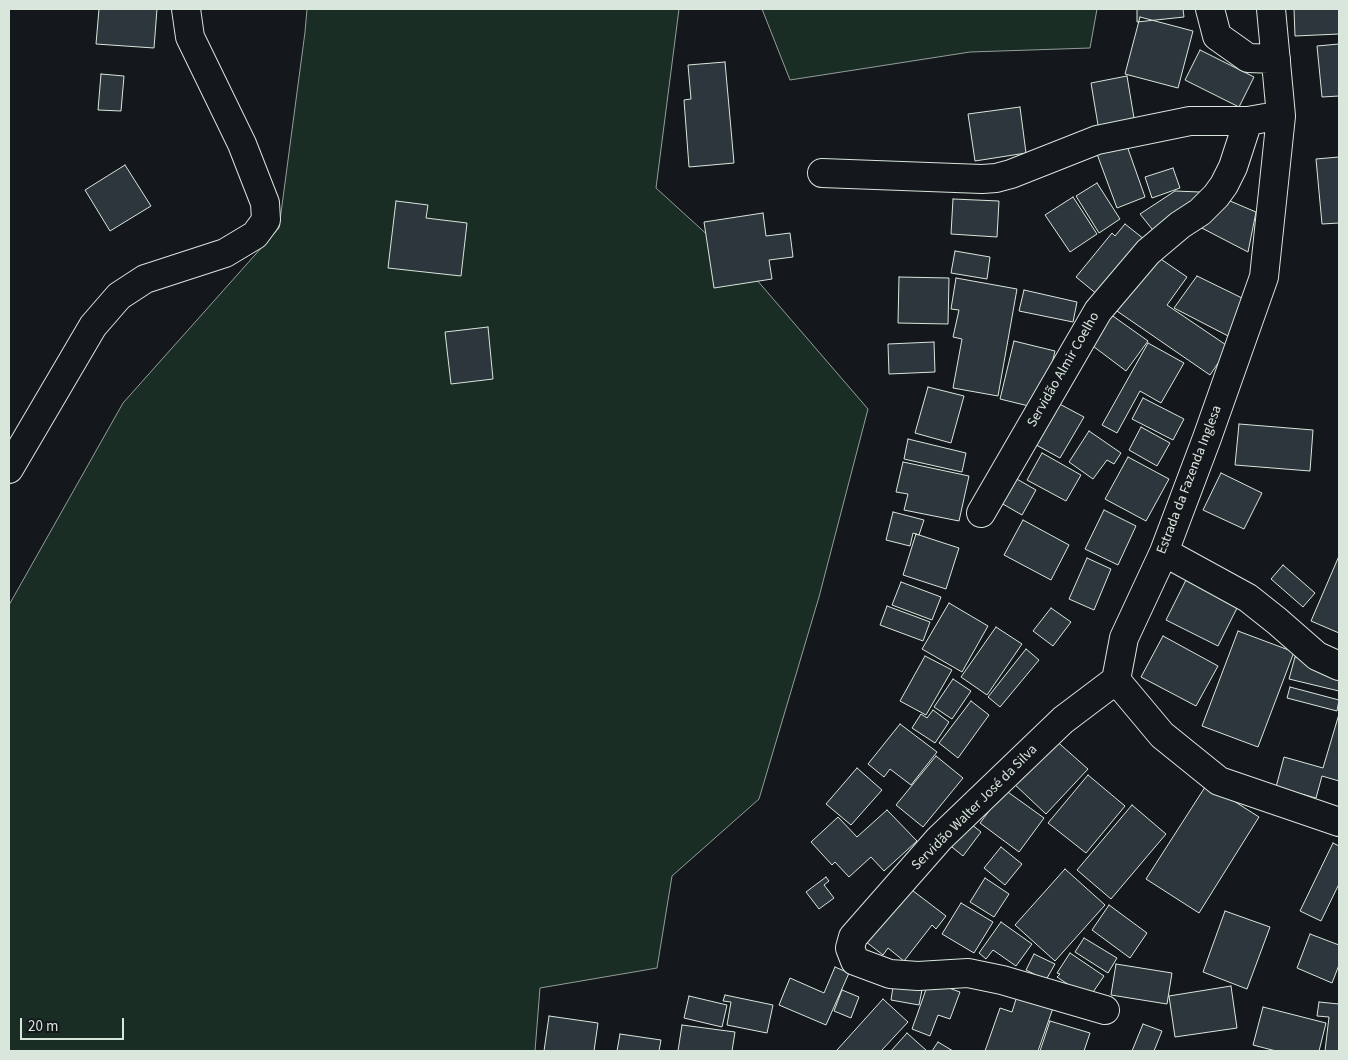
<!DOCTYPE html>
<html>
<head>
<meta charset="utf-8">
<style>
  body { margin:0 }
  #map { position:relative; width:1348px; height:1060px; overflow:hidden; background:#14181c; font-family:"Source Sans 3",sans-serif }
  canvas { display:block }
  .frame { position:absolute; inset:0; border:10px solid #d8e6dc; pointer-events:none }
  .scale { position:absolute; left:20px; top:1018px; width:104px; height:22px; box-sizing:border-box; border:2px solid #d8e6dc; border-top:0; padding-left:6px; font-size:15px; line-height:18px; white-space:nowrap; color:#d8e6dc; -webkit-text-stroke:4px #14181c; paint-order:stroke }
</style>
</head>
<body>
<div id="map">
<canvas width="1348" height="1060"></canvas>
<div class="frame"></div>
<div class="scale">20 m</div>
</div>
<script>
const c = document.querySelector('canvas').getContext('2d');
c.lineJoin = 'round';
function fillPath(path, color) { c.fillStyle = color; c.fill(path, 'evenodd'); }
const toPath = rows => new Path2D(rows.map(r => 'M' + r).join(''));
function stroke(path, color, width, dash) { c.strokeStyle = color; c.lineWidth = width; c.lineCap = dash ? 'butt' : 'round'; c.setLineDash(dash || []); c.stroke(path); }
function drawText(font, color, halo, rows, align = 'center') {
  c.font = font + ' "Source Sans 3",sans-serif'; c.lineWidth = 4; c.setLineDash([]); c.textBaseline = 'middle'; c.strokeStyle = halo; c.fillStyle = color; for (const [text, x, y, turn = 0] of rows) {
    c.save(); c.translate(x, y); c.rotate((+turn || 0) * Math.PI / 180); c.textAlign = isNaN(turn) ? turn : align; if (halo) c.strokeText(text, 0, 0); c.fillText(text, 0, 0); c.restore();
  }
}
const green = toPath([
  [307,9,679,9,656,188,756,279,868,409,819,597,759,799,672,876,657,968,540,988,535,1051,9,1051,9,605,123,403,279,228,305,32,307,9],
  [762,9,1097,9,1090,48,970,52,790,80,762,9]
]);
const building = toPath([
  [99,9,157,9,154,48,96,44,99,9],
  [1137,9,1183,9,1184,17,1137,22,1137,9],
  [1294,9,1339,9,1339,34,1295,36,1294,9],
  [1140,17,1193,31,1178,88,1125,74,1140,17],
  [1339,44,1339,96,1322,97,1317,46,1339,44],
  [1200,50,1254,77,1239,107,1185,80,1200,50],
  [725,62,734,163,689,167,684,100,691,99,688,65,725,62],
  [101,74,124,76,121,111,98,110,101,74],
  [1127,76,1135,124,1099,131,1091,83,1127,76],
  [1020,107,1026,153,975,161,968,114,1020,107],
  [1126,143,1145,197,1117,208,1097,154,1126,143],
  [1339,157,1339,223,1322,224,1316,159,1339,157],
  [125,165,151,206,110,231,85,190,125,165],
  [1173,168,1180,188,1152,198,1145,177,1173,168],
  [1097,183,1120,219,1099,233,1076,196,1097,183],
  [1175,191,1200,192,1199,200,1156,234,1140,214,1175,191],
  [1073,197,1097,234,1070,252,1045,215,1073,197],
  [1223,198,1256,212,1248,252,1196,225,1223,198],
  [953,199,999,201,997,237,951,234,953,199],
  [396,201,428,205,426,218,467,223,461,276,388,268,396,201],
  [763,213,766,236,790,233,793,257,769,260,772,279,714,288,704,222,763,213],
  [1125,224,1144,239,1098,295,1076,277,1112,233,1115,236,1125,224],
  [955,251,990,257,987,279,951,273,955,251],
  [1152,253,1187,277,1167,305,1229,347,1210,375,1114,309,1152,253],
  [1197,276,1242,298,1232,338,1174,308,1197,276],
  [899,277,949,278,948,324,898,323,899,277],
  [956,278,1017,289,998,396,953,388,962,339,953,337,959,310,951,309,956,278],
  [1024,290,1077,302,1073,322,1019,311,1024,290],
  [1110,314,1148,341,1126,371,1089,343,1110,314],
  [488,327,493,379,451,384,445,332,488,327],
  [1014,341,1055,351,1041,409,1000,399,1014,341],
  [934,342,935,372,889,374,888,344,934,342],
  [1148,343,1184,363,1161,403,1140,391,1117,433,1102,425,1148,343],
  [928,387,964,396,951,443,915,433,928,387],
  [1143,398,1184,419,1173,440,1132,419,1143,398],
  [1052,400,1084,417,1060,458,1029,441,1052,400],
  [1239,424,1313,430,1310,471,1235,465,1239,424],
  [1141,427,1170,443,1157,466,1129,450,1141,427],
  [1089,431,1121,453,1114,464,1107,460,1093,479,1069,462,1089,431],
  [908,439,966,453,962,472,904,459,908,439],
  [1042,453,1081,475,1066,501,1027,480,1042,453],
  [1128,457,1169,479,1146,521,1105,499,1128,457],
  [903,462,969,476,959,521,904,510,908,494,896,492,903,462],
  [1221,473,1262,493,1244,529,1203,510,1221,473],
  [1008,474,1036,490,1022,515,994,499,1008,474],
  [1104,510,1136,526,1118,565,1085,549,1104,510],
  [893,512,924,520,919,535,913,533,910,546,886,540,893,512],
  [1023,520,1069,545,1051,580,1004,555,1023,520],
  [916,534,959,548,946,589,903,575,916,534],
  [1339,556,1339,633,1311,621,1339,556],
  [1087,558,1111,569,1094,610,1069,599,1087,558],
  [1283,565,1315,593,1303,607,1271,579,1283,565],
  [1188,576,1240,602,1218,646,1166,620,1188,576],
  [901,582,941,597,932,620,892,605,901,582],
  [949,603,988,626,962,672,922,649,949,603],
  [887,606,930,622,923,641,880,625,887,606],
  [1051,608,1071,622,1053,646,1033,631,1051,608],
  [996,627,1022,644,987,695,961,677,996,627],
  [1238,631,1294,652,1258,747,1202,726,1238,631],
  [1163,636,1218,666,1196,706,1141,677,1163,636],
  [1026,649,1039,660,1000,707,988,697,1026,649],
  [925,656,952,670,926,715,900,701,925,656],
  [1295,657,1324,665,1322,674,1339,678,1339,691,1289,679,1295,657],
  [953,679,971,691,952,719,934,707,953,679],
  [1290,687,1339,700,1337,711,1287,698,1290,687],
  [971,701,989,715,958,758,939,743,971,701],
  [933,710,949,722,935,743,912,728,921,714,927,718,933,710],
  [1339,714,1339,781,1322,776,1316,798,1276,787,1284,757,1323,768,1339,714],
  [900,724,937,752,911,785,890,769,884,777,868,764,900,724],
  [1053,738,1088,769,1046,814,1012,782,1053,738],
  [936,756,963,778,923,827,896,805,936,756],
  [857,768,882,790,851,825,826,804,857,768],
  [1088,775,1125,806,1086,853,1048,823,1088,775],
  [1207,784,1259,817,1199,913,1146,879,1207,784],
  [1005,790,1044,818,1019,852,980,823,1005,790],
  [1132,805,1166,834,1111,899,1077,870,1132,805],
  [887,810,917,841,884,871,871,857,849,877,835,862,832,865,811,842,838,817,857,837,887,810],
  [966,820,981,832,963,856,947,843,966,820],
  [1333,843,1339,846,1339,884,1321,921,1300,911,1333,843],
  [1001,847,1022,864,1005,885,984,868,1001,847],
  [1065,869,1105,905,1055,961,1015,925,1065,869],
  [826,877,829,881,824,885,834,898,819,909,806,892,826,877],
  [985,878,1009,894,994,917,970,902,985,878],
  [904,884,946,916,936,929,932,925,904,961,888,948,883,955,861,938,904,884],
  [961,903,993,922,974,953,942,934,961,903],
  [1109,905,1147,933,1130,958,1092,930,1109,905],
  [1225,911,1270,927,1247,989,1203,972,1225,911],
  [1001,922,1032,944,1016,966,993,950,986,959,979,953,1001,922],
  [1310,934,1339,945,1339,965,1332,983,1297,968,1310,934],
  [1084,938,1117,958,1108,973,1075,952,1084,938],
  [1070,953,1104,976,1089,998,1057,977,1060,974,1057,973,1070,953],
  [1034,954,1055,964,1046,980,1026,970,1034,954],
  [1116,964,1172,973,1167,1004,1111,995,1116,964],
  [835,967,849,973,826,1025,779,1005,790,978,824,993,835,967],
  [894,980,923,985,919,1005,891,1000,894,980],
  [929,981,960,992,950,1019,938,1015,930,1036,912,1029,929,981],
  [1231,986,1237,1028,1175,1037,1169,996,1231,986],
  [842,990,859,997,851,1018,834,1011,842,990],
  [725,995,773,1005,767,1033,727,1025,731,1002,723,1001,725,995],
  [689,996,727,1005,722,1027,684,1018,689,996],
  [1017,996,1053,1008,1038,1051,985,1051,1000,1008,1012,1012,1017,996],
  [883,999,908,1022,881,1051,838,1051,837,1050,883,999],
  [1319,1002,1339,1004,1339,1051,1325,1051,1329,1017,1317,1016,1319,1002],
  [1263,1007,1326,1023,1319,1051,1276,1051,1253,1045,1263,1007],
  [549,1016,598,1023,594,1051,544,1051,549,1016],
  [1050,1021,1090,1033,1084,1051,1040,1051,1050,1021],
  [1143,1024,1162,1031,1154,1051,1132,1051,1143,1024],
  [682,1025,735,1032,732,1051,678,1051,682,1025],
  [907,1033,927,1051,891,1051,907,1033],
  [620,1034,661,1040,659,1051,617,1051,620,1034],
  [938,1042,953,1051,932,1051,938,1042]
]);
const minor = toPath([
  [1210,9,1217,36,1248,58,1276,59],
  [1271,9,1281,116,1264,277,1207,438,1164,552,1124,638,1116,680,1162,735,1219,781,1339,822],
  [822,173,982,179,996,178,1011,174,1097,140,1190,121,1248,121,1265,118],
  [9,469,93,326,119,296,145,279,225,253,255,235,266,220,265,203,242,144,190,37,186,9],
  [981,513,1098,311,1148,252,1180,225,1200,212,1216,196,1224,185,1233,167,1248,121],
  [1164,552,1248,598,1277,621,1317,656,1339,666],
  [1105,1010,1002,980,968,973,918,976,890,974,855,961,850,948,853,937,939,839,1063,720,1116,680]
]);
const streetNames = [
  ["Servidão Almir Coelho",1064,370,-60],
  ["Estrada da Fazenda Inglesa",1190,480,-69],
  ["Servidão Walter José da Silva",975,808,-45]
];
fillPath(green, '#1a2d24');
stroke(green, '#939e99', 1);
fillPath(building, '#2c363c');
stroke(building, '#d8e6dc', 1);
stroke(minor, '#d8e6dc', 30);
stroke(minor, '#14181c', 28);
drawText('14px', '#d8e6dc', '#14181c', streetNames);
</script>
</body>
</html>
